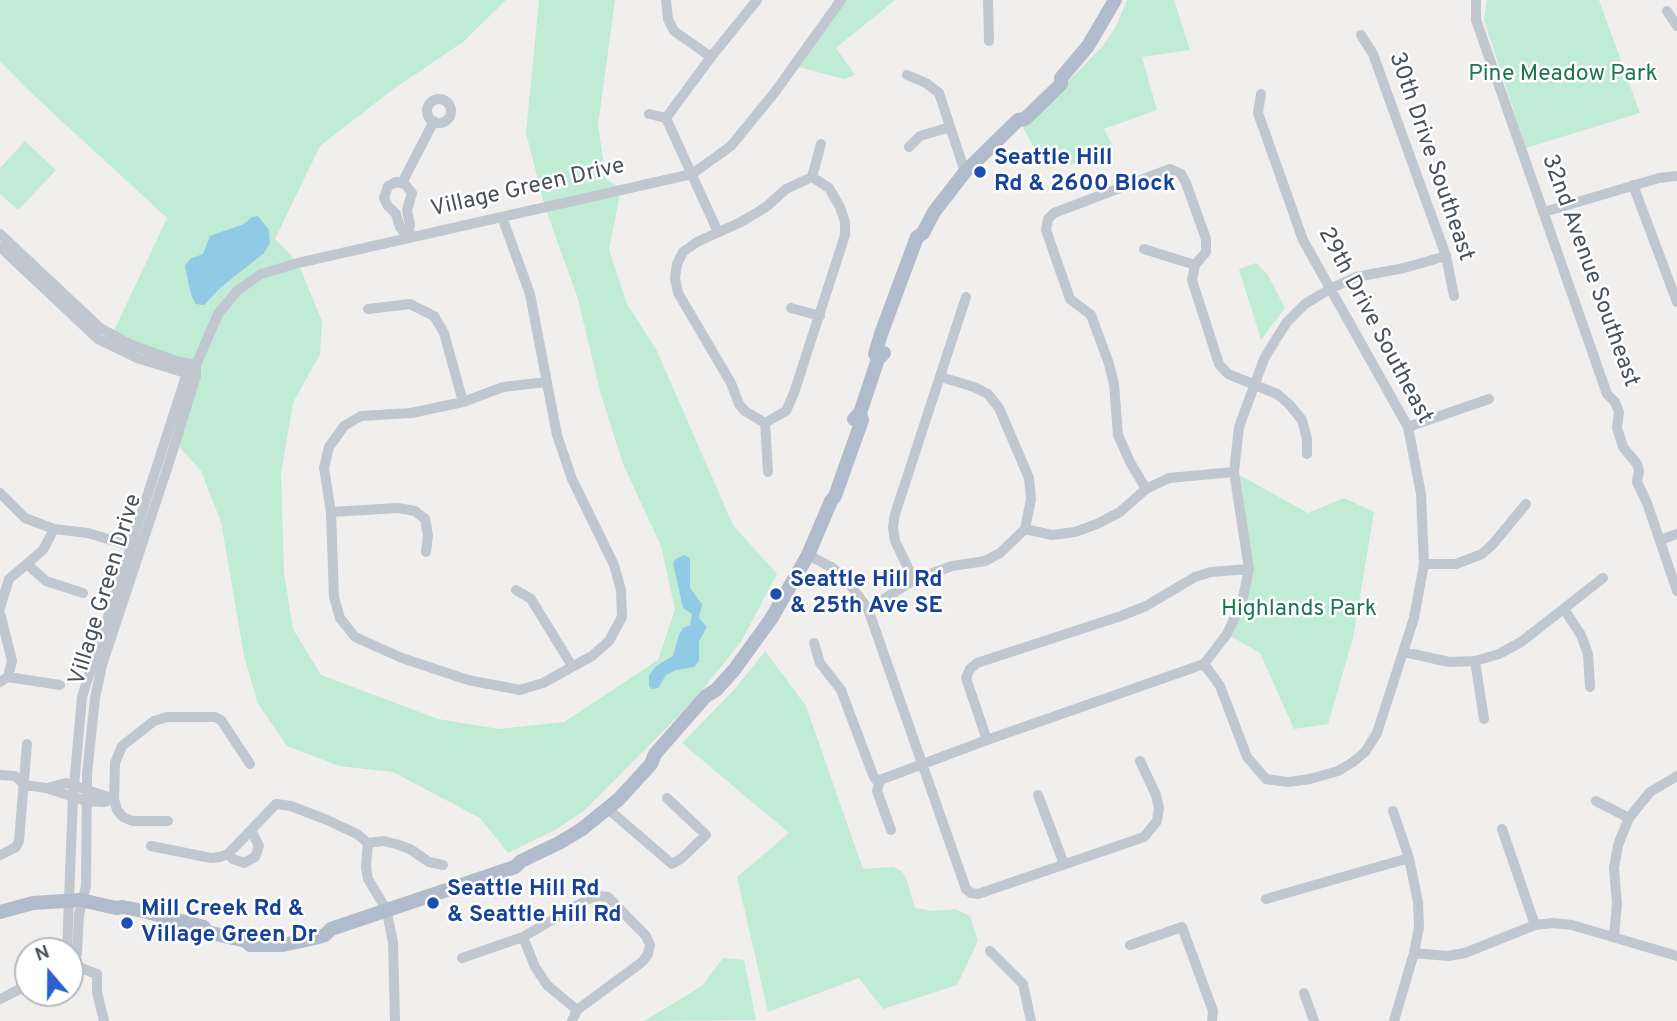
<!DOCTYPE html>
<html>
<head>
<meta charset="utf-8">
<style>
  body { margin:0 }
  #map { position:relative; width:1677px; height:1021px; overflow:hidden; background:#f1efee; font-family:Overpass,sans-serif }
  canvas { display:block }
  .north { position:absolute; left:14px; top:937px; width:70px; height:70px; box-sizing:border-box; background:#fff; border:2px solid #b6b9bd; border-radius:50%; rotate:340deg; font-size:19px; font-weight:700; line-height:28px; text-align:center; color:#48505a }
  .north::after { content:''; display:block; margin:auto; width:24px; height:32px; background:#2a61cf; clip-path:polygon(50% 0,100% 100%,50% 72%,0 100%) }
</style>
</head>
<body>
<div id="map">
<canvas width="1677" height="1021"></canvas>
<div class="north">N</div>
</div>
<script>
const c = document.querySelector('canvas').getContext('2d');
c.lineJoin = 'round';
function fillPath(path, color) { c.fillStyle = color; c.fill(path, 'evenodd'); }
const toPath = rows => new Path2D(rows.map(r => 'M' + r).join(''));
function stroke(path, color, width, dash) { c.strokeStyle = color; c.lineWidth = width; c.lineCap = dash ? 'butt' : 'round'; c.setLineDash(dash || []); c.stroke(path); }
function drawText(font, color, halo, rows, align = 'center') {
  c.font = font + ' Overpass,sans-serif'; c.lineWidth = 5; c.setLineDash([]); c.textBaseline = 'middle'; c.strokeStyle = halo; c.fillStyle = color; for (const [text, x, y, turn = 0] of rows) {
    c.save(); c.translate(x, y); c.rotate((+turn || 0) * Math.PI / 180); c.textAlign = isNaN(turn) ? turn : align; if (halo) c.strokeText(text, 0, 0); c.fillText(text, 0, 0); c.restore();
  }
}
const green = toPath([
  [0,0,506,0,463,42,392,90,320,146,275,239,298,263,322,321,320,354,293,403,281,474,284,572,293,629,321,675,438,719,499,729,564,722,658,660,675,609,661,546,623,464,600,391,578,299,545,207,526,133,539,0,615,0,598,125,606,179,621,189,609,250,627,304,657,351,733,525,777,574,741,642,693,701,585,810,557,829,508,853,480,818,393,772,339,766,287,746,258,704,244,656,221,522,201,471,175,442,196,376,112,335,167,218,27,89,0,61],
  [841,0,895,0,836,48,855,75,844,79,795,66],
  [1127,0,1174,0,1190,50,1142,57,1157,110,1104,129,1114,148,1065,167,1060,153,1040,160,1023,127,1103,46,1115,28],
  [1487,0,1599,0,1640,113,1526,148,1484,20],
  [25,141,56,170,18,210,0,194,0,168],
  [1256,263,1268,275,1285,308,1261,340,1239,269],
  [1234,472,1308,513,1344,498,1374,512,1353,638,1328,724,1294,729,1260,653,1227,634,1249,569],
  [765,651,806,706,863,869,893,867,902,871,907,881,915,908,933,911,955,909,970,916,978,941,957,985,883,1009,859,978,768,1012,737,877,789,833,682,743,734,690],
  [723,958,744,960,756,1020,644,1021,702,986]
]);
const water = toPath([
  [258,216,269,230,270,243,264,253,220,288,204,305,196,304,191,295,185,266,190,259,203,254,210,236,244,224,252,217],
  [684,555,690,558,690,588,702,604,699,618,707,627,699,641,699,661,694,667,676,670,666,675,658,688,652,689,649,686,649,676,656,666,673,656,679,635,683,628,690,625,692,614,683,608,673,563,676,559]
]);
const minor = toPath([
  [666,0,668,19,674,31,711,57],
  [988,0,989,41],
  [1476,0,1476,20,1607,394,1615,402,1619,412,1617,428,1623,447,1637,464,1639,471,1637,482,1647,503,1677,591],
  [1667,11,1677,26],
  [1361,35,1373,54,1446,256,1454,296],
  [907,75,926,83,939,93,965,172],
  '427 111a12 12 0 1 1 24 0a12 12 0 1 1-24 0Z',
  [649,114,666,118],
  [909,147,920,136,950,127],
  [812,177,821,144],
  [396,182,405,184,412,193,407,210,410,225,408,238,400,227,396,214,388,206,384,198,388,186,396,182],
  [402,183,434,121],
  [1633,185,1677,302],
  [1544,212,1659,178,1677,176],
  [502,217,530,294,557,435,572,479,614,565,621,590,622,617,609,641,592,656,543,683,520,690,468,680,402,658,355,637,340,618,334,597,331,512,324,468,329,447,344,426,361,416,411,413,463,402,503,387,546,382],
  [718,232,666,118,711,57,757,0],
  [0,234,100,328,129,344,176,361,196,365],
  [0,247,98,339,137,358,192,375],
  [1144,249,1195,265],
  [791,308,820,316],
  [368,309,410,304,434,316,444,333,463,402],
  [941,377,974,387,988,394,999,408,1029,478,1031,499,1025,529],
  [765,423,745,411,739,404,731,383,678,293,675,278,677,264,683,252,697,242,741,222,766,207,786,189,812,177],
  [765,423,786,411,794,393,845,235,845,222,840,207,829,188,812,177],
  [765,423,768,472],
  [1408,427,1489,399],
  [1146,489,1130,462,1118,435,1114,384,1109,364,1091,315,1070,299,1046,230,1048,219,1054,213,1170,169,1181,174,1186,183,1206,239,1206,252,1195,265,1192,280,1219,364,1228,374,1277,394,1289,404,1302,420,1307,439,1307,454],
  [0,493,25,518,54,529,88,533,130,546],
  [331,512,398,508,415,511,425,519,428,535,426,552],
  [1025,529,1052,535,1075,532,1097,524,1120,512,1146,489,1169,478,1234,472],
  [1660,540,1677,534],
  [808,555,833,568,851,586,868,609,966,889,971,893,978,894,1144,837,1157,821,1159,808,1156,795,1140,761],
  [1424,564,1456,564,1482,554,1493,544,1526,504],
  [28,565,46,581,83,593],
  [914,580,895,541,893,527,895,514,966,297],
  [516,590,531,599,572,666],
  [0,608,9,579,43,550,54,529],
  [868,609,914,580,952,566,985,561,1000,553,1025,529],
  [1564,609,1581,635,1588,654,1590,687],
  [0,613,12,661,8,677,0,682],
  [814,643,820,663,841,690,873,775,876,780,880,780,987,740,1204,664,1227,634,1242,602,1249,569,1234,472,1239,427,1264,359,1276,339,1287,322,1305,304,1330,289,1356,277,1404,268,1446,256],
  [1404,652,1449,662,1475,661,1499,654,1521,642,1603,578],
  [1475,661,1484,719],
  [1204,664,1220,686,1247,757,1266,779,1288,782,1310,779,1338,771,1353,762,1365,752,1377,733,1414,618,1424,564,1421,494,1408,427,1303,240,1258,113,1261,94],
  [8,677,60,685],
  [987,740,966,678,970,669,977,663,1121,616,1146,606,1195,577,1211,572,1249,569],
  [0,775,15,776,25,785,46,788,86,801,104,802,114,799],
  [880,780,877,791,891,830],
  [47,788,66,783,114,799],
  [1038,795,1064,864],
  [1596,801,1629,818,1650,792,1677,776],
  [608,809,672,864,682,858,706,835,667,798],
  [1393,811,1409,858,1418,902,1419,927,1414,953,1394,1021],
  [168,821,132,821,123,817,117,810,114,799,115,763,122,746,154,721,167,717,215,717,221,720,250,764],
  [1502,829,1535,925],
  [368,843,366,867,368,879,386,909,393,942,395,1021],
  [368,843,383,841,396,844,410,849,429,862,443,865],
  [151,846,211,858,220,857,228,854,276,804,291,806,327,820,357,834,368,843],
  [228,854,233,859,244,863,255,857,259,846,251,830],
  [0,855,16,847,19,841,27,744],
  [1266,899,1409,858],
  [523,937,535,967,547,985,577,1010],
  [1614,937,1617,904,1614,868,1618,845,1629,818],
  [1130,945,1182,927,1213,1011,1212,1021],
  [67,951,73,797,82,697,187,373,196,365],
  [990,951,1023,984,1031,1021],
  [1414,953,1448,956,1465,953,1535,925,1553,923,1572,925,1677,956],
  [462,958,523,937,588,899,597,896,608,897,646,936,650,945,648,954,642,962,577,1010,572,1021],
  [71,961,73,965,97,974,97,992,104,1021],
  [73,965,77,953,79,915,86,886,87,774,95,698,102,665,168,466,196,376,196,365,218,314,238,290,261,274,298,263,692,174,731,146,775,92,841,0],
  [1304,993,1314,1021],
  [0,999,28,985]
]);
const major = toPath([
  [878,359,875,354,881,334,917,237,923,233,934,212,965,172,1018,120,1025,119,1061,84,1061,78,1088,46,1115,0],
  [854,419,860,413,878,359,884,353],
  [0,912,33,903,81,900,116,908,123,907,147,912,204,927,207,932,246,941,250,945,283,945,315,938,325,935,331,929,515,867,521,861,559,843,582,829,619,799,651,764,655,754,706,696,716,690,734,670,771,619,808,555,831,501,835,496,862,420,860,413]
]);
const markers = [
  [980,172,7,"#1a4fb4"],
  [776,594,7,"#1a4fb4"],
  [433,903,7,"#1a4fb4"],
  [127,923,7,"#1a4fb4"]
];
const parkNames = [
  ["Pine Meadow Park",1563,75],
  ["Highlands Park",1299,610]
];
const streetNames = [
  ["30th Drive Southeast",1430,157,71],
  ["Village Green Drive",528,189,-13],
  ["32nd Avenue Southeast",1589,271,70],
  ["29th Drive Southeast",1374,326,62],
  ["Village Green Drive",107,590,-73]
];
const transitNames = [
  ["Seattle Hill",994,159],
  ["Rd & 2600 Block",994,185],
  ["Seattle Hill Rd",790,581],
  ["& 25th Ave SE",790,607],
  ["Seattle Hill Rd",447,890],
  ["& Seattle Hill Rd",447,916],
  ["Mill Creek Rd &",141,910],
  ["Village Green Dr",141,936]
];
fillPath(green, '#c0ebd5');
fillPath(water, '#91cae4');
stroke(minor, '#c0c7cf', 10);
stroke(major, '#b0bbcb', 14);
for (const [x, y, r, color] of markers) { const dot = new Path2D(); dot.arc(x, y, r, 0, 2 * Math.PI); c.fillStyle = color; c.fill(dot); stroke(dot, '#fff', 2.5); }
drawText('23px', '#1f7553', '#fff', parkNames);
drawText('23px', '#48505a', '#fff', streetNames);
drawText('bold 23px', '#164399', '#fff', transitNames, 'left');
</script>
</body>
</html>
